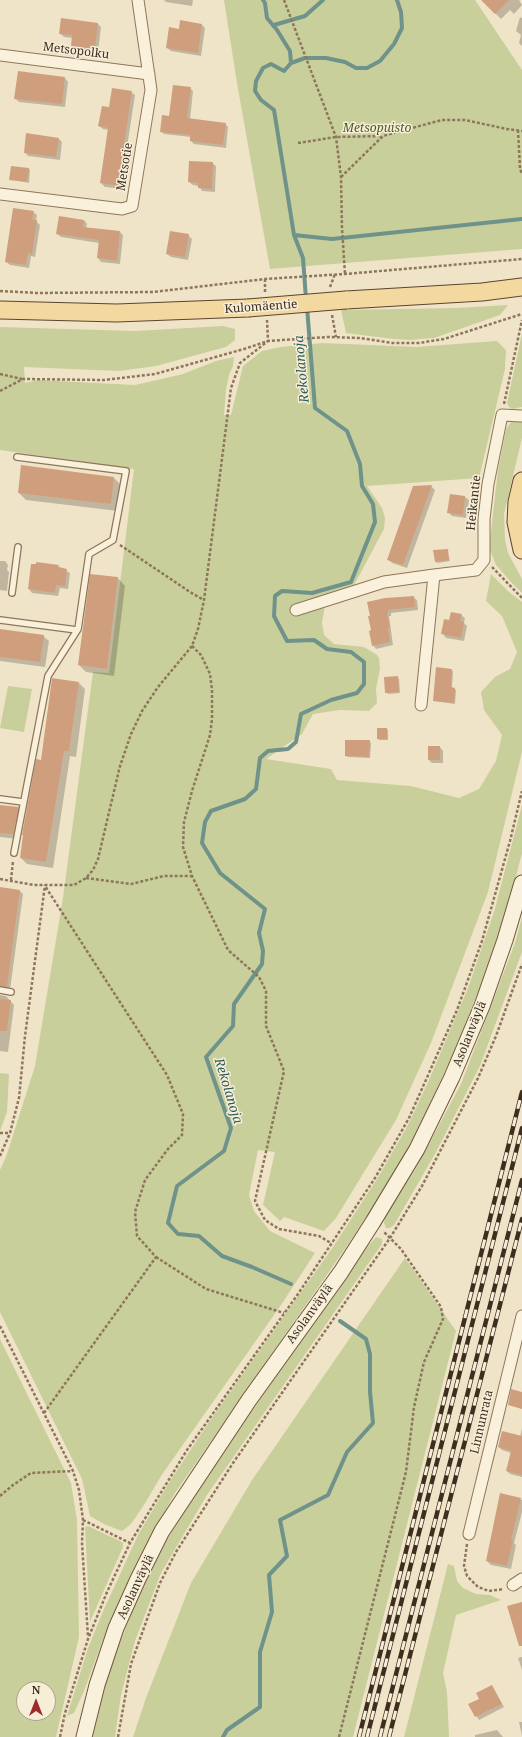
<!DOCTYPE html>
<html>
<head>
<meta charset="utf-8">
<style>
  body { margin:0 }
  #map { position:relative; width:522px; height:1737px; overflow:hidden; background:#f0e4c8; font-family:"Noto Serif",serif }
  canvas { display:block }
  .north { position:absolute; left:16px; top:1681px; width:40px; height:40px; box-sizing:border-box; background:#f7eed8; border:1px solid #ada18e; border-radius:50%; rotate:0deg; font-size:11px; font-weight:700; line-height:16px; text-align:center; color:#3d2e20 }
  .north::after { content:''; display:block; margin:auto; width:14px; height:18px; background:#9e2a2b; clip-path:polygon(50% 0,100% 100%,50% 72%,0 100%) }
</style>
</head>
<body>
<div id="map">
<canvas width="522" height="1737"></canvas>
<div class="north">N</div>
</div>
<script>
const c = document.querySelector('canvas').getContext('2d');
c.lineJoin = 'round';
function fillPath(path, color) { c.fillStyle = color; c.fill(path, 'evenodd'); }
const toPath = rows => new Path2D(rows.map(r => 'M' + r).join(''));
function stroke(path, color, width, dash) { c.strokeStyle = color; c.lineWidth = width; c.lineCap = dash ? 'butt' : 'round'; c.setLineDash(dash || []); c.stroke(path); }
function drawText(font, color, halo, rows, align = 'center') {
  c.font = font + ' "Noto Serif",serif'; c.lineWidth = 3; c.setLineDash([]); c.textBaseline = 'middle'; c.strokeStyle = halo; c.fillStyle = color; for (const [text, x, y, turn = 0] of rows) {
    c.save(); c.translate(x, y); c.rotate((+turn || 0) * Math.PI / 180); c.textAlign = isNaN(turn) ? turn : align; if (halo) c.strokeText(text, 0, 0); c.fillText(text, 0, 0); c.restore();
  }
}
const green = toPath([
  [224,0,475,0,522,70,522,249,270,269,237,83],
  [508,305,500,315,434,338,410,340,393,339,346,333,341,310,456,308],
  [223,326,235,329,235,340,226,347,156,366,119,371,24,367,25,383,38,380,135,385,183,374,216,361,234,357,233,366,229,375,226,390,224,415,231,415,243,366,262,351,280,347,323,343,416,347,497,341,506,350,505,369,479,478,367,486,382,508,385,518,384,529,353,587,327,594,322,623,324,635,334,644,364,647,377,655,379,658,380,669,376,689,377,703,369,711,340,710,313,714,302,734,266,759,331,769,337,780,411,786,459,798,479,789,496,761,502,735,484,710,481,692,495,677,510,669,517,652,502,616,486,601,491,574,509,592,522,602,522,752,488,892,431,1043,396,1120,336,1218,324,1231,284,1217,280,1221,263,1205,275,1152,258,1150,249,1195,254,1211,270,1231,315,1253,281,1305,161,1476,144,1505,131,1524,122,1531,106,1525,90,1516,82,1479,0,1312,0,1170,6,1157,35,1066,63,898,93,672,109,673,134,469,0,450,0,327,135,331],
  [522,333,522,407,512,409,509,407,507,403],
  [518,420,522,422,522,438,504,514,505,540,508,553,522,579,522,593,511,582,496,565,490,550,490,540,498,470,506,429,512,421],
  [8,686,32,689,24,732,0,728],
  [522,805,522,853,510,900,490,962,455,1050,411,1143,388,1184,349,1243,175,1493,136,1564,109,1623,84,1691,74,1713,67,1716,88,1648,104,1609,138,1535,168,1484,209,1422,333,1247,377,1179,408,1125,429,1080,468,988,494,912],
  [522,917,522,952,480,1066,435,1154,394,1225,390,1228,386,1228,384,1223,385,1217,416,1168,461,1084,515,943],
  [0,1073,9,1074,7,1112,0,1131],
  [376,1237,382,1239,382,1244,207,1495,161,1573,135,1641,121,1695,115,1737,91,1737,107,1675,136,1602,162,1548,202,1482,361,1254],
  [405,1258,456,1331,353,1737,133,1737,146,1698,191,1583,252,1480],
  [0,1339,71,1483,77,1520,79,1637,56,1737,0,1737],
  [24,1689,48,1689,48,1713,24,1713],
  [88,1526,120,1541,123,1543,123,1547,90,1622,85,1527],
  [448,1564,454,1566,457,1581,463,1588,476,1594,490,1595,501,1600,456,1615,443,1673,447,1692,449,1737,404,1737]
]);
const shadow = toPath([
  [164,0,193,0,192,6,166,2],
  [482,0,519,0,522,5,514,14,510,10,501,19],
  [520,17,522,18,522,46,519,43,521,35,516,31],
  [98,24,101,27,98,52,76,49,72,46,73,38,64,37,60,33],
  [202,25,205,28,201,56,171,51,167,48,180,30],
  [65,78,68,82,65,107,19,102,15,98],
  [190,88,193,91,190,120,225,124,228,127,226,148,194,144,191,141,191,137,164,134,161,131],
  [131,92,135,95,127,147,130,150,125,189,105,187,101,183,109,130,103,129,99,126,110,108],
  [59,139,62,142,60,160,28,156,25,152],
  [212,163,216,166,215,192,202,191,199,186,193,185,189,182],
  [29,169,30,170,29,183,10,179],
  [33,212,37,215,36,221,40,225,35,257,31,256,29,268,10,265,6,262],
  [84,220,87,224,86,228,120,232,123,235,120,264,101,262,98,258,99,243,61,237,57,234],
  [188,235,192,239,188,260,171,257,167,254],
  [22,466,114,478,121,485,118,511,26,500,19,493],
  [431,486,435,490,407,568,392,563,388,559],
  [451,495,465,497,469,500,466,518,452,516,448,512],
  [447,550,450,561,437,563,436,561],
  [0,561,5,561,8,565,7,570,9,572,7,591,0,590],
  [58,566,70,573,68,589,60,588,58,596,32,593,29,589],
  [118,578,125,586,114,676,86,672,79,665],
  [413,597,417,600,418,610,391,613,391,616,389,616,393,645,376,649,373,645,371,616],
  [461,615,465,618,464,623,467,626,464,641,446,638,443,634],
  [0,630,43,636,49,641,45,667,0,661],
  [437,668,453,671,452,688,456,690,455,704,434,701],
  [397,677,399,679,400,693,388,694,386,692],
  [79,683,85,689,76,757,70,756,53,868,27,864,21,858,42,761],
  [387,729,388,730,388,740,379,740,378,739],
  [369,741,371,743,370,758,348,757,346,756],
  [440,747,443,751,443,763,432,763,429,760],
  [0,806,18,808,23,813,18,839,0,837],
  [0,888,20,891,23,894,10,990,0,992],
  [0,995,6,996,14,1005,8,1052,0,1051],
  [522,1428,522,1477,510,1474,507,1471,511,1453,502,1450,499,1447,520,1437],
  [501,1494,522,1500,522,1512,514,1543,516,1545,511,1569,491,1565,487,1561],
  [522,1657,522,1670,518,1658],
  [492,1686,504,1707,479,1720,470,1705,480,1700],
  [519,1722,522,1722,522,1736],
  [497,1730,503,1737,475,1737,475,1735]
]);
const stream = toPath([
  [263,0,265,3,267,18,277,30,290,51,291,63,284,71,271,64,263,68,256,81,255,91,261,100,274,110,275,116,294,235,303,258,306,299],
  [274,25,305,16,323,0],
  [291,63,305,58,326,58,345,62,356,68,367,68,380,61,394,44,402,28,401,12,397,0],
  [294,235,332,239,522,219],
  [291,1284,252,1267,222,1256,199,1236,178,1234,168,1223,177,1186,224,1151,231,1128,206,1057,233,1026,234,1004,262,964,263,951,259,933,265,909,220,873,202,843,205,822,211,811,245,799,256,789,260,758,268,751,288,749,296,742,301,714,331,700,357,693,364,684,364,662,351,652,327,649,314,640,287,641,274,616,275,596,282,591,312,593,351,582,375,522,373,504,362,486,360,464,347,431,315,408,307,307],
  [223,1737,227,1730,260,1707,260,1652,272,1612,269,1575,287,1556,280,1520,328,1495,347,1452,373,1423,370,1392,370,1354,366,1339,340,1321]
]);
const building = toPath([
  [481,0,509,0,495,14],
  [61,18,98,23,95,49,71,46,72,35,59,34],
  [180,20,202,24,198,53,166,48,169,27,179,29],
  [18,71,65,77,62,104,14,99],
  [173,85,191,87,187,118,226,123,223,145,190,141,190,135,160,132,162,115,169,116],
  [112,88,132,91,124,145,127,145,122,186,100,183,108,128,98,126,102,106,109,107],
  [26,133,59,138,56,157,24,153],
  [189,161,213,162,212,189,198,188,198,183,188,182],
  [11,166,29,168,27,182,9,180],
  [13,208,34,211,32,220,37,220,32,254,28,253,26,265,5,262],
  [59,216,84,220,83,227,120,231,117,261,97,258,99,240,56,234],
  [170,231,189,234,185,257,166,254],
  [21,465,114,477,111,504,18,493],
  [432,485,403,565,387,560,413,486],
  [450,494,465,496,463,515,447,513],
  [448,549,449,560,435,562,433,550],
  [36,562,59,565,58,567,67,569,65,586,56,585,55,593,28,589,31,564,36,564],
  [90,574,118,577,107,669,78,665],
  [414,596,415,607,388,610,388,613,387,613,390,627,388,628,390,642,372,646,369,631,371,630,368,616,370,616,367,602,385,598],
  [451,612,462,614,460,621,464,622,461,638,441,634,444,619,449,620],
  [0,629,44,635,40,662,0,657],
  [436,667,452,669,451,687,455,688,454,703,433,701],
  [398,676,399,692,385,693,384,677],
  [52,678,79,682,69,751,64,751,46,862,20,858,23,835,22,835,36,759,41,760],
  [377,728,387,728,387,739,377,739],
  [345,740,370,740,369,757,345,756],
  [428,746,440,746,440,760,428,760],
  [0,805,19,807,13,834,0,833],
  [0,887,20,890,7,987,0,986],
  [0,999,11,1000,7,1031,0,1031],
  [511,1389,522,1392,522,1409,508,1405],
  [502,1431,522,1436,522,1475,506,1471,511,1451,498,1447],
  [500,1493,521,1498,511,1540,513,1540,507,1566,486,1561],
  [522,1602,522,1646,519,1646,507,1606],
  [492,1685,502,1704,475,1717,468,1704,479,1699,476,1693]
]);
const path = toPath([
  [284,0,336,137,341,177,342,228,345,274],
  [518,130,520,169,522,174],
  [298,143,336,137,382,136],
  [341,177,383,136,397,132,442,120,465,120,507,129,522,131],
  [265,279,265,293],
  [330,287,335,274],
  [0,291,37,293,153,292,265,279,345,274,522,259],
  [332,315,336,337],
  [0,374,22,379],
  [0,391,23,379,104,380,155,374,244,349,268,341,328,337,360,338,392,343,419,343,444,339,522,314],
  [504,404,522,320],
  [120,545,190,592,204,600],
  [492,567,522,598],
  [192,646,201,655,210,674,212,690,212,719,210,735,192,791,184,822,183,847,192,876,228,950,259,977,266,991,266,1026,284,1071,255,1201,265,1220,279,1229,319,1236,331,1243],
  [86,878,131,884,164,876,192,876],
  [0,879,34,885,74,885,86,878,93,870,98,859,120,766,131,734,142,711,158,687,192,646,198,629,204,600,231,388,240,363,268,341,267,320],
  [11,880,13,861],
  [0,1133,10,1133],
  [0,1156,10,1133,19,1098,25,1036,45,885],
  [156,1257,206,1289,284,1313],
  [0,1326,73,1471,79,1490,83,1520,82,1543,88,1637],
  [44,1413,156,1257,137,1236,135,1212,145,1180,168,1149,182,1135,183,1114,167,1075,45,886],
  [0,1496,13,1485,31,1473,73,1471],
  [83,1520,130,1543],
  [467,1544,464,1566,467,1576,478,1587,489,1591,504,1589],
  [60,1737,65,1713,88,1639,107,1592,130,1543,187,1450,298,1294,375,1178,409,1118,457,1010,482,941,510,841,522,791],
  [118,1737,131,1664,160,1583,176,1552,233,1463,390,1238,422,1186,478,1078,496,1036,522,964],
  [339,1737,406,1472,414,1407,424,1362,443,1319,441,1307,401,1249,383,1231]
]);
const lane = toPath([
  [12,593,18,547],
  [0,620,77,630],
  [0,799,23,802],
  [14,853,48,676,78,629,89,554,113,540,126,471,17,457],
  [0,990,11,992]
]);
const street = toPath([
  [0,55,149,74],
  [0,194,122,209,132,206,151,90,138,0],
  [296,610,384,582,434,575],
  [421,705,434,575,476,570,484,560,484,519,488,484,502,415,522,416],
  [469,1534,522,1316],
  [513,1585,522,1579]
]);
const secondary = toPath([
  [84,1737,97,1685,116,1628,138,1579,162,1531,249,1400,341,1272,373,1222,417,1149,452,1077,482,1006,505,940,522,883]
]);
const primary = toPath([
  [346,300,482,292,522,287],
  [0,310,117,313,248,308],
  [522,481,517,502,516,522,522,550]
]);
const rail = toPath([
  [359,1737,522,1092],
  [367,1737,522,1128],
  [380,1737,522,1180],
  [389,1737,522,1219]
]);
const primaryBridge = toPath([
  [248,308,346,300]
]);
const streetNames = [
  ["Metsopolku",76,51,7],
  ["Metsotie",125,167,-81],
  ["Kulomäentie",261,307,-4],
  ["Heikantie",474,503,-84],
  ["Asolanväylä",470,1034,-68],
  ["Asolanväylä",310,1314,-54],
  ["Linnunrata",482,1422,-77],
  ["Asolanväylä",136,1587,-65]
];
const parkNames = [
  ["Metsopuisto",377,129]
];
const waterNames = [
  ["Rekolanoja",302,369,-95],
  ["Rekolanoja",228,1091,73]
];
fillPath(green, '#c9cf9b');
fillPath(shadow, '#0003');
stroke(stream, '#6f938a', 4);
fillPath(building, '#cf9f7d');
stroke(lane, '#8d765c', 8);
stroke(street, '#8d765c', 13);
stroke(secondary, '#6f573f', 17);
stroke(primary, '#5b4430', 19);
stroke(path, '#8d765c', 2.5, [3, 2]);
stroke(lane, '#faf1dc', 5.5);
stroke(street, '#faf1dc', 11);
stroke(secondary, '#faf1dc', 15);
stroke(primary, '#f3d9a0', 17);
stroke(rail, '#3d2e20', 4.5);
stroke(rail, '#f7eed8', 3, [9]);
stroke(primaryBridge, '#5b4430', 19, []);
stroke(primaryBridge, '#f3d9a0', 17);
drawText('12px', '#3d2e20', '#f7eed8', streetNames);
drawText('italic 12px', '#4d5a26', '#f7eed8', parkNames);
drawText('italic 13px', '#2f5d5a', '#f7eed8', waterNames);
</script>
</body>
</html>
